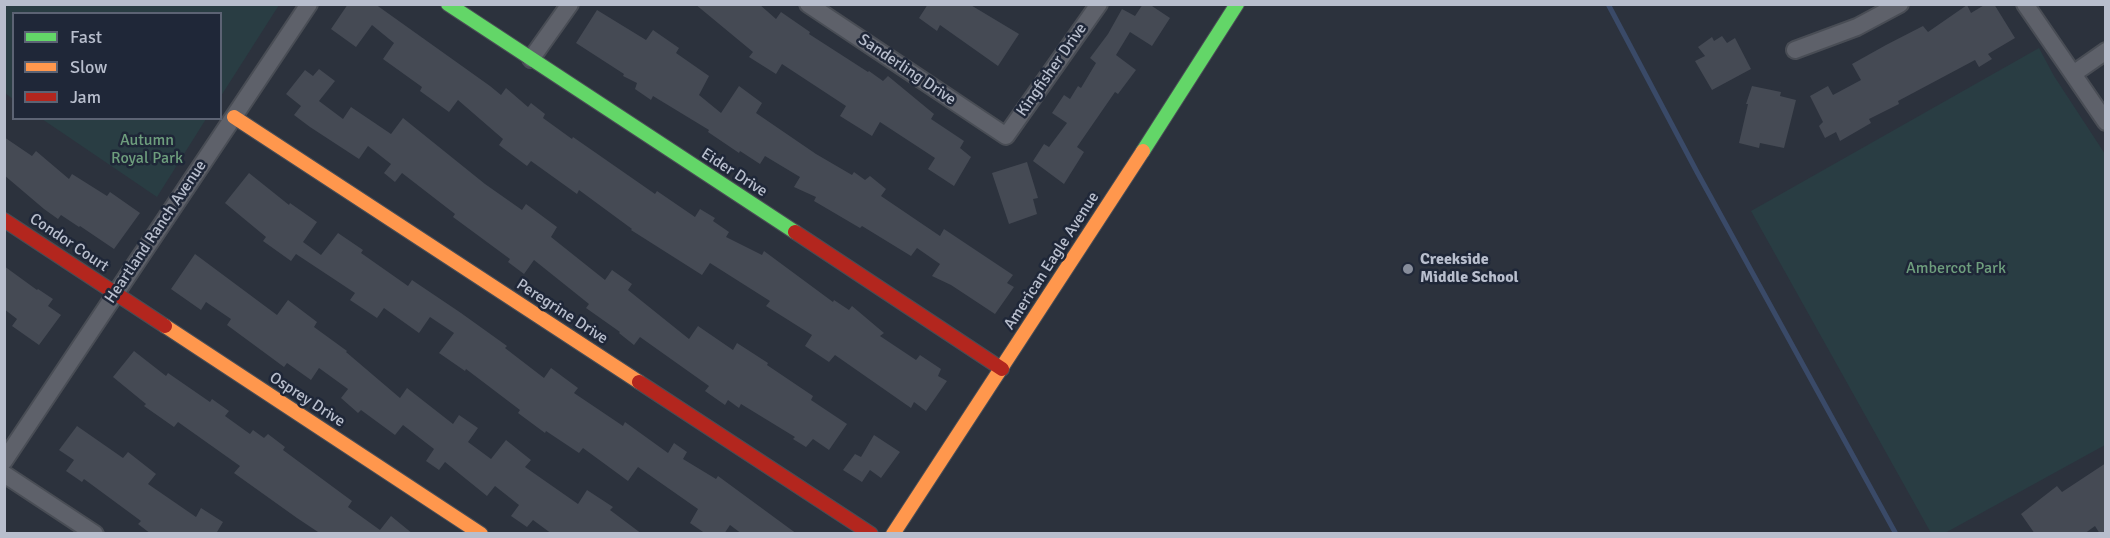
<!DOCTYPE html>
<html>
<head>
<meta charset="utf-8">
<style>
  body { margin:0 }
  #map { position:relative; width:2110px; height:538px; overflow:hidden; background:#2c323d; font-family:Signika,sans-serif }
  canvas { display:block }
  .frame { position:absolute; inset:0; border:6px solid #b8becd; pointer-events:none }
  .legend { position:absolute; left:12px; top:12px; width:210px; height:108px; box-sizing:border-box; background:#1f2738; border:2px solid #5c6374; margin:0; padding:8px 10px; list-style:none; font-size:18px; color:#b8becd }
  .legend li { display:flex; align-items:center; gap:12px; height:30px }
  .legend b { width:30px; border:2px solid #5c6374 }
</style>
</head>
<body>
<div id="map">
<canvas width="2110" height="538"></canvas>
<div class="frame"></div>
<ul class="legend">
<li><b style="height:8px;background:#63d668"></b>Fast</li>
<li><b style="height:8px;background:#ff974d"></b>Slow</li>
<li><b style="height:8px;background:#b3261e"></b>Jam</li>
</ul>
</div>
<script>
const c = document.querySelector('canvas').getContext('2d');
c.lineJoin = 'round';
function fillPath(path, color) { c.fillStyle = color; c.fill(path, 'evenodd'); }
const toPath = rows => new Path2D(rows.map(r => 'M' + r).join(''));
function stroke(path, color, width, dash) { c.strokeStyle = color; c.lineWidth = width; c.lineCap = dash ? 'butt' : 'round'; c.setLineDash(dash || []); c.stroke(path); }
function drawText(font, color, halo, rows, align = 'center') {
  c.font = font + ' Signika,sans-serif'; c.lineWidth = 5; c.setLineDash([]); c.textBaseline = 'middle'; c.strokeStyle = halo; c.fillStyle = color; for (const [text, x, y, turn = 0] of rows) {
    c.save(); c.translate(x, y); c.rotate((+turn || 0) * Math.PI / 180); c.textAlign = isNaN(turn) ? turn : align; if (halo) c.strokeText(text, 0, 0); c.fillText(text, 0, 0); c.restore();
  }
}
const green = toPath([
  [4,5,5,4,279,5,221,96,220,14,14,14,13,99,5,93],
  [2039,48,2054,76,2105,154,2105,445,1945,533,1931,533,1751,211],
  [42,119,206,119,157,197]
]);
const stream = toPath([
  [1608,4,1697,172,1896,534]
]);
const building = toPath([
  [348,4,375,4,490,86,501,95,506,88,528,107,531,103,545,114,543,118,572,139,573,137,655,194,657,191,695,217,700,209,715,218,713,221,729,232,726,237,762,255,764,251,833,302,834,300,849,310,852,306,884,333,880,336,916,360,920,355,941,369,938,376,947,381,926,411,914,402,911,408,835,355,829,362,805,346,812,335,766,306,770,301,710,263,702,275,631,230,632,229,579,190,577,194,531,161,527,166,499,145,503,139,458,100,449,112,420,91,422,87,383,59,394,43,372,25,356,47,331,29],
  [695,4,759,4,776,19,781,12,810,32,809,34,868,72,869,71,883,81,888,76,934,114,931,119,964,141,960,148,971,157,954,186,928,169,935,158,880,122,872,136,840,116,846,106,782,64,776,74,749,57,753,52],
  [928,4,969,4,1019,34,998,66,940,25,937,31,919,18],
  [1143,4,1149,4,1170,18,1152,46,1130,32,1116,55,1136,70,1118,94,1115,92,1077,147,1084,152,1064,184,1033,161,1044,144,1049,147,1067,123,1052,113,1064,95,1070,99,1078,86,1081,88,1096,63,1090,58,1108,34,1122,9,1135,16],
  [1986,4,1994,4,2015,38,1988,54,1992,59,1979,67,1975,60,1898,101,1899,104,1869,119,1871,123,1840,141,1836,132,1825,138,1819,126,1823,122,1810,96,1828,86,1833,95,1861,80,1852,64,1886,45,1923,26,1928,32,1967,5,1971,13],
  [597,10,646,40,653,30,679,48,676,53,709,76,699,95,721,113,739,86,762,103,756,113,816,154,852,175,854,172,865,180,870,176,886,189,881,196,940,236,944,229,1013,275,1007,283,1014,287,995,314,951,285,932,276,940,264,917,248,911,256,862,226,860,228,814,201,816,197,794,187,800,177,765,156,760,164,740,151,739,153,708,132,709,130,653,96,651,100,635,89,637,83,623,76,624,74,576,43],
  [1722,36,1727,43,1735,38,1751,69,1712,90,1695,61,1705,56,1698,47,1712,37,1714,41],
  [319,69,335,81,319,101,343,119,351,107,391,134,403,118,485,184,522,210,526,204,557,227,551,237,605,280,612,270,632,284,628,290,689,339,698,326,733,350,737,343,768,363,767,365,813,396,811,400,847,424,829,450,813,439,806,447,793,439,795,437,741,404,739,408,728,400,725,405,705,391,709,386,640,337,634,345,619,333,620,332,586,308,589,304,534,260,524,274,508,262,510,259,453,217,455,214,402,173,395,182,384,173,391,164,368,146,359,159,310,127,294,115,301,106,286,94,305,70,313,76],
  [1752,86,1781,92,1780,96,1796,100,1784,148,1760,143,1759,148,1739,143,1748,104,1746,104],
  [4,137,32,156,36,151,69,179,72,174,107,196,110,192,140,213,114,249,80,226,79,227,61,215,58,219,44,209,4,175],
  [1027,162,1038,198,1033,199,1037,214,1009,224,992,173],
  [249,173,289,205,290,203,317,222,303,242,321,255,338,233,363,250,361,253,408,286,412,280,461,313,507,346,505,348,544,378,551,368,578,388,574,393,623,426,625,422,668,453,674,443,687,452,683,459,716,479,718,476,797,534,742,534,730,525,724,534,706,534,690,523,698,509,638,467,628,481,583,448,579,453,546,431,545,433,518,413,520,410,466,369,465,371,439,353,454,333,430,317,419,333,384,308,377,318,350,300,355,293,296,254,291,261,263,241,266,237,225,203],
  [195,254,277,315,288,300,317,322,314,327,347,351,346,352,400,398,407,388,453,424,459,415,478,428,468,442,491,459,506,440,531,460,525,467,578,504,587,490,613,507,610,510,642,534,552,534,533,520,527,527,511,516,519,505,495,486,487,496,445,462,439,470,426,461,434,449,403,425,395,435,361,410,358,413,341,398,348,389,319,368,311,380,287,363,284,367,227,325,231,319,206,302,201,310,171,289],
  [4,266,37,290,38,289,53,299,48,306,61,315,39,345,12,326,17,319,4,309],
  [134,351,166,376,168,373,210,402,212,399,229,411,225,416,250,434,253,430,264,438,268,434,285,447,283,450,352,501,348,507,380,530,391,516,413,534,321,534,297,518,234,473,240,466,178,422,174,427,144,406,146,404,113,377],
  [77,426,123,458,128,452,156,474,148,484,196,517,201,508,223,522,217,532,219,534,151,534,138,524,141,521,84,479,82,482,66,471,74,460,59,450],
  [874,435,900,452,881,478,870,470,862,482,843,470,855,454,861,457],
  [2106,463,2106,534,2100,534,2095,526,2084,534,2035,534,2021,514,2057,486,2062,492]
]);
const street = toPath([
  [808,4,1006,136,1099,4],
  [2025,4,2106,122],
  [1795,50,1857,27,1900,4],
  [531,59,570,4],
  [2073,74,2106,51],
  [4,461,309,4],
  [4,474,95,534]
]);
const fast = toPath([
  [448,4,795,232],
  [1143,151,1237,4]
]);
const slow = toPath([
  [234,117,639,382],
  [165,326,481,534],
  [893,534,1143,151]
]);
const jam = toPath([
  [4,220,165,326],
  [795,232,1002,369],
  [639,382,871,534]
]);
const markers = [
  [1408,269,6,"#878d9b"]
];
const streetNames = [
  ["Sanderling Drive",907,70,34],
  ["Kingfisher Drive",1052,70,-55],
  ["Eider Drive",734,173,33],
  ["Heartland Ranch Avenue",156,232,-56],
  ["Condor Court",69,243,34],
  ["American Eagle Avenue",1052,261,-57],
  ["Peregrine Drive",562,312,33],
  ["Osprey Drive",307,400,33]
];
const parkNames = [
  ["Autumn",147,141],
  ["Royal Park",147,159],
  ["Ambercot Park",1956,269]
];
const poiNames = [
  ["Creekside",1420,260],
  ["Middle School",1420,278]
];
fillPath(green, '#293d43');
stroke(stream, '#3a4a68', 5);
fillPath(building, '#454a54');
stroke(street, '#494d55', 20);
stroke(fast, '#494d55', 16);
stroke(slow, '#494d55', 16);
stroke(jam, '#494d55', 16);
stroke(street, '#5e616a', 16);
stroke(fast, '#63d668', 14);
stroke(slow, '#ff974d', 14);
stroke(jam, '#b3261e', 14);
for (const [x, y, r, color] of markers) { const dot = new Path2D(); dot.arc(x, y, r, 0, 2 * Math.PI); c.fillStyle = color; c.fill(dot); stroke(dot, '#1f2738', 2); }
drawText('16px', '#b8becd', '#1f2738', streetNames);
drawText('16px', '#6e9e7d', '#1f2738', parkNames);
drawText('bold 16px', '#b8becd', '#1f2738', poiNames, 'left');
</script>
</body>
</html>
